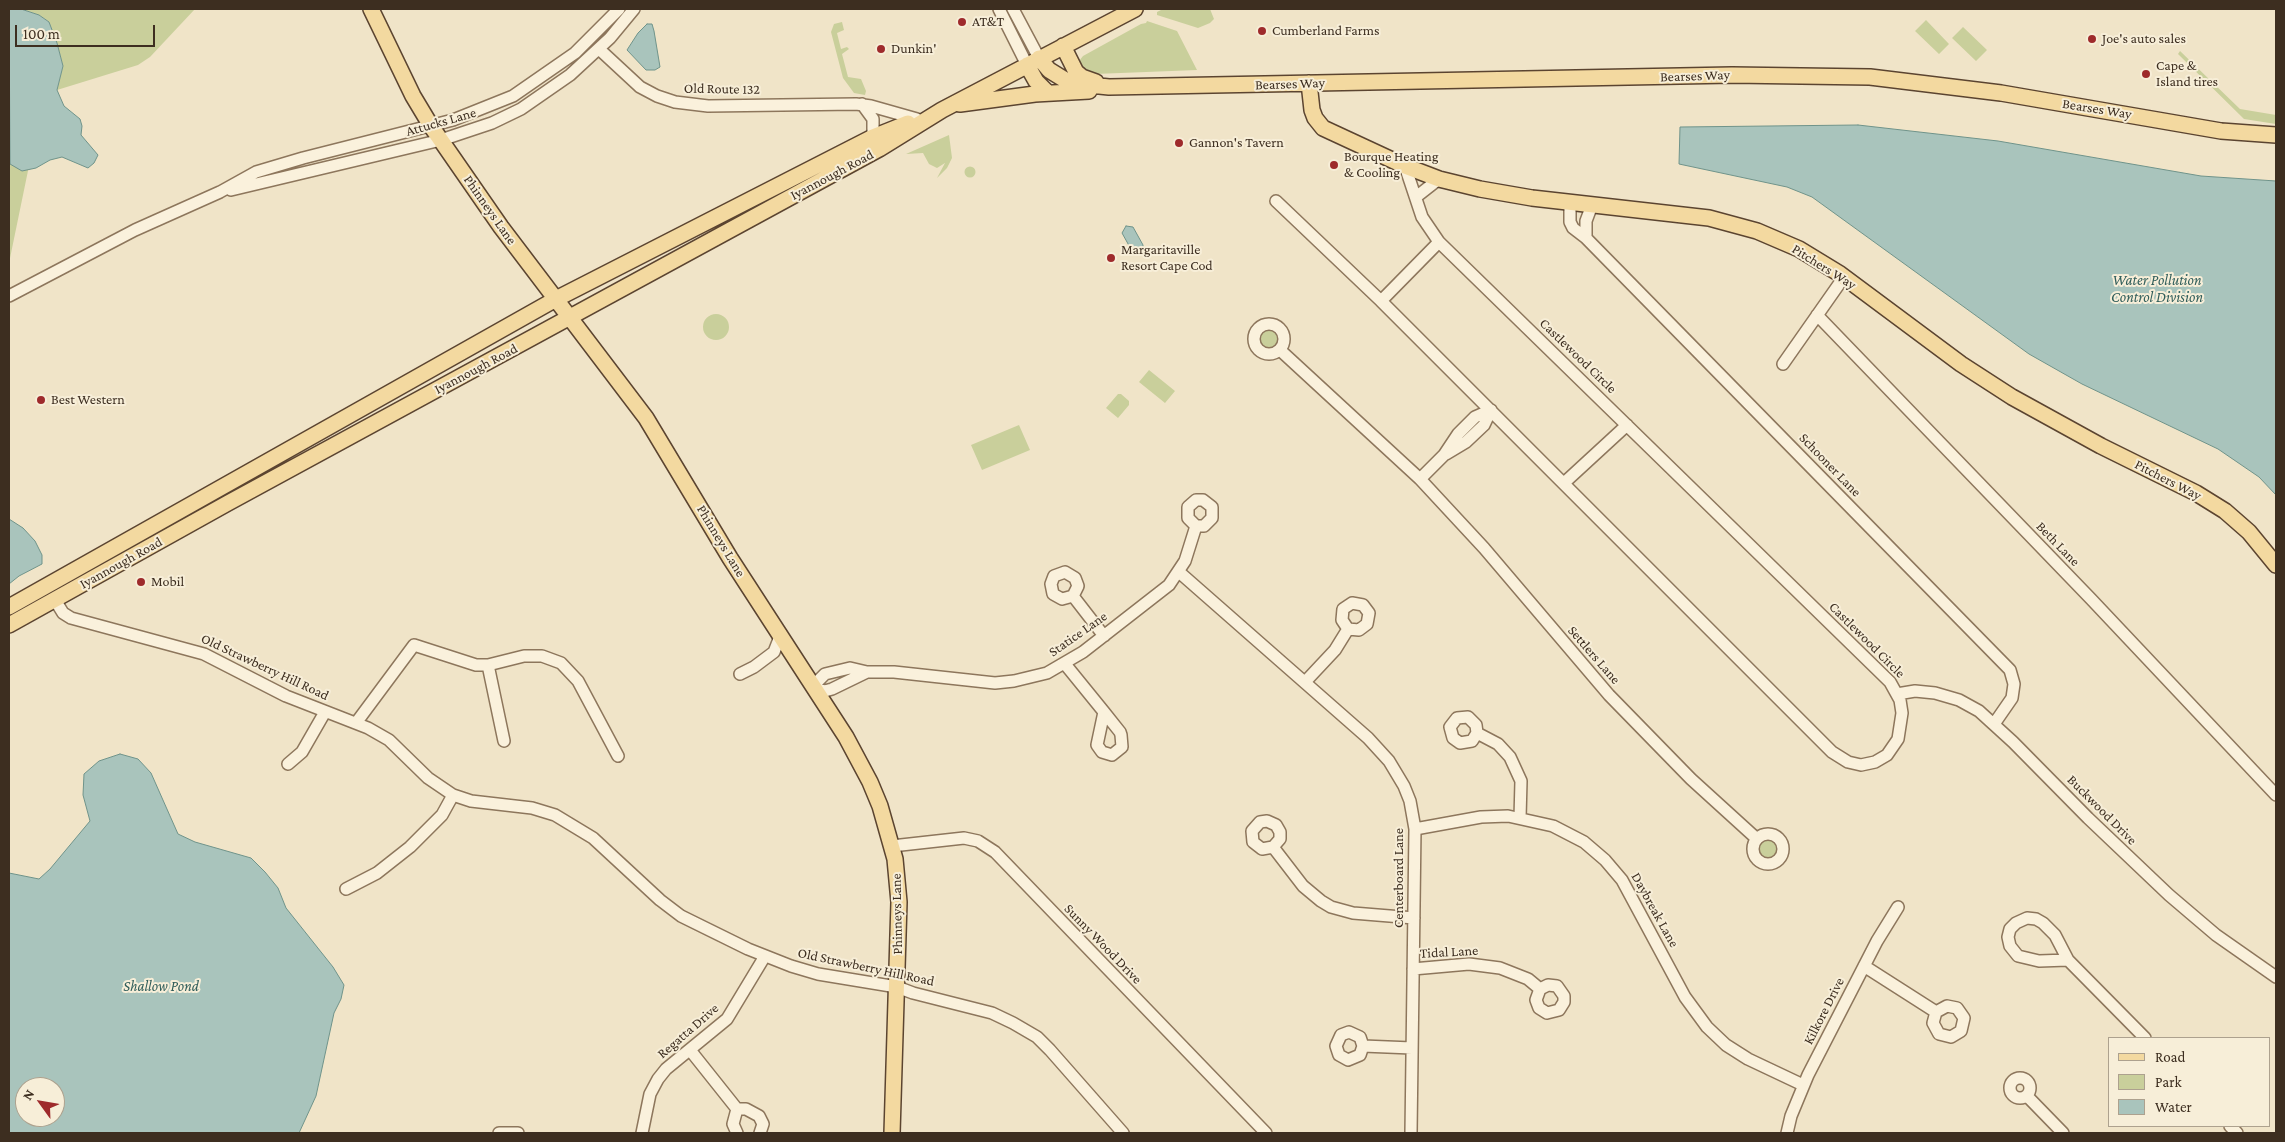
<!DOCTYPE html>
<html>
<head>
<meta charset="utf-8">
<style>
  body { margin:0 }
  #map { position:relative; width:2285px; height:1142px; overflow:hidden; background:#f0e4c8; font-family:"Crimson Pro",serif }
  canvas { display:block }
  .frame { position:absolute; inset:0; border:10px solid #3d2e20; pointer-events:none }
  .legend { position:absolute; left:2108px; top:1037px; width:162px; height:90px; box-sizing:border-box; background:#f7eed8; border:1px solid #ada18e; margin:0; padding:6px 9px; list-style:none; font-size:15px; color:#3d2e20 }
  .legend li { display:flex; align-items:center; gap:10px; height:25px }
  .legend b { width:25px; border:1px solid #ada18e }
  .north { position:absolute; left:15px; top:1077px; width:50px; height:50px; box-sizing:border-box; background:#f7eed8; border:1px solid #ada18e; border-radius:50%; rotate:302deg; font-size:14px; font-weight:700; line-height:20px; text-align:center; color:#3d2e20 }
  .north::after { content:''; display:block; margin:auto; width:18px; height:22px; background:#9e2a2b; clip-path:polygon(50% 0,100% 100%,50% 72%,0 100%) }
  .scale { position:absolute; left:15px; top:25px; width:140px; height:22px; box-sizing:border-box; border:2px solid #3d2e20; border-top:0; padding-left:6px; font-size:15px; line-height:18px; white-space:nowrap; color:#3d2e20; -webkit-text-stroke:4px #f7eed8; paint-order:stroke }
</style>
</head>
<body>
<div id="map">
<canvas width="2285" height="1142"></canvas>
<div class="frame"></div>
<ul class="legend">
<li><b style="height:6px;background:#f3d9a0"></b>Road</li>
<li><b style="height:14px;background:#c9cf9b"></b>Park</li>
<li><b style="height:14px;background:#a9c4bc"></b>Water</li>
</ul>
<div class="north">N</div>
<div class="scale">100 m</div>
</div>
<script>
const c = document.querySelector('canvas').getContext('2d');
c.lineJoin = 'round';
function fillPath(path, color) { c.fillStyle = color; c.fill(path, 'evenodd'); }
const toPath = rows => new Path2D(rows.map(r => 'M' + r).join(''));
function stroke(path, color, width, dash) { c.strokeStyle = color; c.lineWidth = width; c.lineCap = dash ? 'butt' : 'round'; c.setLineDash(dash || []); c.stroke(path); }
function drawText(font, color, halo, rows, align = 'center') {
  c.font = font + ' "Crimson Pro",serif'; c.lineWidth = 4; c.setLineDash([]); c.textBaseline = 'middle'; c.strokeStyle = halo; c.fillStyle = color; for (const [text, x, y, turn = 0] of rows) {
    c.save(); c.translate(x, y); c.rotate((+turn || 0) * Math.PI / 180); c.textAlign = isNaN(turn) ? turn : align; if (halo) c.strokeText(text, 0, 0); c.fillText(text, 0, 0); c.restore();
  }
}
const green = toPath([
  [21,9,195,9,150,57,138,65,57,90,63,66,57,43,49,22,39,15],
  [1163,9,1210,9,1214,19,1210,23,1198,28,1157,15,1157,12],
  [1926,20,1949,44,1939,54,1915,31],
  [1147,21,1177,31,1197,70,1095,74,1082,68,1079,61,1083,56,1141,24,1146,23],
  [842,22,844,30,837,33,841,49,847,47,849,49,842,54,848,77,861,79,866,91,865,95,854,93,843,78,831,32,834,24],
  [1963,27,1987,50,1976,61,1952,38],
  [2180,51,2240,109,2276,115,2276,124,2244,119,2178,54],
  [949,135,952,158,947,168,937,178,945,163,937,168,929,164,923,153,906,154],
  [9,149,30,161,9,263],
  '964.5 172a5.5 5.5 0 1 1 11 0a5.5 5.5 0 1 1-11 0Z',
  '703 327a13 13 0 1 1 26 0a13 13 0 1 1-26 0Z',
  '1260 339a10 10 0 1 1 20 0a10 10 0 1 1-20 0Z',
  [1149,370,1175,391,1165,403,1139,382],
  [1118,394,1121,394,1129,401,1129,405,1118,418,1106,408],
  [1019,425,1030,450,982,470,971,445],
  '1758 849a10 10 0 1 1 20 0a10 10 0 1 1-20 0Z'
]);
const water = toPath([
  [9,9,21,9,39,15,49,22,57,43,63,66,57,90,64,106,80,119,82,126,81,135,98,155,94,163,88,168,62,157,50,160,36,168,22,171,10,164,9,9],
  [647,24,652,24,654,31,660,67,655,70,646,70,627,50,638,33,647,24],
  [1858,125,1998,141,2201,176,2276,181,2276,495,2259,477,2218,449,2082,384,2029,354,1812,197,1787,187,1679,164,1680,127,1858,125],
  [1126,226,1133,227,1143,245,1143,249,1139,252,1132,251,1122,233,1126,226],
  [9,519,23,528,35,541,42,555,42,564,19,576,9,584,9,519],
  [120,754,138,759,151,773,178,834,195,842,251,858,265,872,278,888,286,908,333,967,344,985,341,999,334,1013,316,1096,299,1133,9,1133,9,873,39,879,50,869,90,821,83,795,84,774,99,761,120,754],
  [25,1087,55,1087,55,1117,25,1117,25,1087]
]);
const minor = toPath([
  [999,9,1027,65],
  [1013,9,1039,58],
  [599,49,640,87,657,96,675,102,708,106,856,104,871,106,917,119],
  [862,104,873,119,873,137],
  [231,190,441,140,492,123,521,109,570,75,610,38,634,9],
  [1416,197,1439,179],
  [1276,201,1381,301,1832,752,1848,762,1861,765,1875,762,1887,755,1898,739,1902,713,1900,700,1890,682,1439,242,1422,217,1405,166],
  [1570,203,1570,222,1573,228,1586,238,1586,221,1592,205],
  [1586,238,2010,670,2014,684,2012,698,1994,724],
  [9,296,135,230,220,192,256,172,303,158,453,120,513,96,575,53,619,9],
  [1381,301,1439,242],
  [1817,315,2091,599,2276,795],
  '1254 339a15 15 0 1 1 30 0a15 15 0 1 1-30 0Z',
  [1280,350,1420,479,1484,548,1609,695,1691,779,1757,839],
  [1783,364,1844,277],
  [1446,454,1466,442,1484,425,1491,410],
  [1420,479,1444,455,1458,434,1475,417,1491,410],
  [1564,483,1627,425],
  [1179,572,1368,738,1389,761,1404,786,1410,801,1415,829,1411,1133],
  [1073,596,1062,599,1053,594,1051,584,1054,576,1065,572,1075,578,1078,586,1073,596,1104,636],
  [55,600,63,613,71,618,204,654,286,696,368,728,389,740,428,778,453,795,471,801,532,808,555,815,593,838,660,900,681,916,748,949,791,966,818,974,897,987,913,993,992,1013,1013,1023,1037,1037,1050,1050,1123,1133],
  [1065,664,1104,712,1120,732,1121,735,1122,747,1112,755,1102,752,1097,745,1104,712],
  [488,665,504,741],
  [867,672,832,689,825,691,815,689,818,681,825,674,850,668,867,672,894,672,995,683,1014,681,1047,673,1083,652,1169,585,1185,561,1196,526,1204,526,1212,518,1212,507,1203,500,1196,500,1188,507,1188,518,1196,526],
  [740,674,754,667,774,652,781,634],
  [1305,682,1335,650,1348,629,1359,630,1367,624,1369,613,1363,605,1352,603,1343,609,1342,620,1348,629],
  [1897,694,1915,691,1935,693,1959,700,1979,711,2013,742,2088,818,2169,895,2216,935,2276,977],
  [356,723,414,645,476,665,488,665,524,656,542,656,561,663,578,681,618,756],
  [1477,733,1472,741,1460,743,1453,738,1450,727,1457,718,1468,717,1476,725,1477,733,1498,744,1510,757,1521,781,1520,818],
  [288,764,302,752,325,712],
  [1415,829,1481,817,1508,816,1553,826,1584,842,1605,860,1622,880,1685,997,1707,1027,1726,1045,1748,1059,1803,1085],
  '1753 849a15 15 0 1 1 30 0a15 15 0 1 1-30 0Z',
  [892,846,964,838,978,841,995,852,1266,1133],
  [1273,847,1262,849,1253,842,1252,831,1260,822,1267,821,1276,825,1280,832,1280,839,1273,847,1303,886,1321,901,1331,907,1353,913,1414,918],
  [346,889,377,873,410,847,442,815,453,795],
  [2068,960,2039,961,2018,956,2010,946,2008,937,2010,929,2016,923,2027,918,2036,919,2043,923,2055,935,2068,960,2145,1038],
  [1864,966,1936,1012,1947,1006,1957,1008,1964,1018,1961,1031,1951,1037,1939,1034,1933,1023,1936,1012],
  [1413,969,1469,964,1500,968,1528,979,1540,989,1548,985,1557,986,1564,996,1564,1002,1559,1010,1547,1013,1539,1008,1536,1000,1540,989],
  [1363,1046,1360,1055,1348,1060,1339,1055,1336,1046,1341,1035,1349,1032,1360,1037,1363,1046,1412,1048],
  [690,1050,737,1109,746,1109,759,1116,763,1124,760,1133],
  '2010 1088a10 10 0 1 1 20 0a10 10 0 1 1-20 0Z',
  [2027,1096,2063,1133],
  [737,1109,733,1124,737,1133],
  [2230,1126,2237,1133],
  [499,1133,518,1133],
  [642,1133,650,1094,658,1079,666,1069,727,1019,765,956],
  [1787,1133,1791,1116,1808,1075,1877,941,1898,907]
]);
const major = toPath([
  [371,9,413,96,431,126,501,227,646,418,730,558,846,737,870,782,880,806,895,859,899,902,892,1133],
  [1063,46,1076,72,1082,77,1096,82],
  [1039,58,1049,70,1070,83,1109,87,1732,75,1870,77,2001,93,2221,131,2276,135],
  [1027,65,1036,81,1048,93],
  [1309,83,1312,110,1315,118,1323,128,1405,166,1439,179,1480,189,1532,198,1709,218,1757,231,1799,249,1840,274,1961,364,2012,397,2101,446,2196,493,2225,511,2249,532,2276,565],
  [960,104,1035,94,1089,91],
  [9,607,556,299,873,137,908,123],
  [9,625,228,503,879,149,942,110,1135,9]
]);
const markers = [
  [962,22,5,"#9e2a2b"],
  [1262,31,5,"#9e2a2b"],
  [2092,39,5,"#9e2a2b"],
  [881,49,5,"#9e2a2b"],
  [2146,74,5,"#9e2a2b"],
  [1179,143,5,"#9e2a2b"],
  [1334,165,5,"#9e2a2b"],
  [1111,258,5,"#9e2a2b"],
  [41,400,5,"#9e2a2b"],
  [141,582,5,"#9e2a2b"]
];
const poiNames = [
  ["AT&T",972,22],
  ["Cumberland Farms",1272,31],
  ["Joe's auto sales",2102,39],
  ["Dunkin'",891,49],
  ["Cape &",2156,66],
  ["Island tires",2156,82],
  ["Gannon's Tavern",1189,143],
  ["Bourque Heating",1344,157],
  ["& Cooling",1344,173],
  ["Margaritaville",1121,250],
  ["Resort Cape Cod",1121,266],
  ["Best Western",51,400],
  ["Mobil",151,582]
];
const streetNames = [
  ["Bearses Way",1695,76,-2],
  ["Bearses Way",1290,84,-2],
  ["Old Route 132",722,89,1],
  ["Bearses Way",2097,109,9],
  ["Attucks Lane",441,122,-16],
  ["Iyannough Road",832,175,-28],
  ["Phinneys Lane",490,210,55],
  ["Pitchers Way",1824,267,32],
  ["Castlewood Circle",1578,356,44],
  ["Iyannough Road",476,369,-28],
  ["Schooner Lane",1830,465,46],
  ["Pitchers Way",2168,480,27],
  ["Phinneys Lane",721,541,59],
  ["Beth Lane",2058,544,46],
  ["Iyannough Road",121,563,-29],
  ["Statice Lane",1078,634,-35],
  ["Castlewood Circle",1867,640,45],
  ["Settlers Lane",1594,655,49],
  ["Old Strawberry Hill Road",265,667,25],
  ["Buckwood Drive",2102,810,45],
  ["Centerboard Lane",1399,878,-90],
  ["Daybreak Lane",1655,910,61],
  ["Phinneys Lane",897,914,-91],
  ["Sunny Wood Drive",1103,944,46],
  ["Tidal Lane",1449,952,-3],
  ["Old Strawberry Hill Road",866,967,12],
  ["Kilkore Drive",1824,1011,-63],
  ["Regatta Drive",688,1031,-41]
];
const waterNames = [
  ["Water Pollution",2157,280],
  ["Control Division",2157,297],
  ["Shallow Pond",161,986]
];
fillPath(green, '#c9cf9b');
fillPath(water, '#a9c4bc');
stroke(water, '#6f938a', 1);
stroke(minor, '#8d765c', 14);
stroke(major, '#5b4430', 18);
stroke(minor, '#faf1dc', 11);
stroke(major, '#f3d9a0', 15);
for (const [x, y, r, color] of markers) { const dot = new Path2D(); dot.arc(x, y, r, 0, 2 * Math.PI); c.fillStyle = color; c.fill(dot); stroke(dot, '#f7eed8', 2); }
drawText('14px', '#3d2e20', '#f7eed8', poiNames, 'left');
drawText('14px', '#3d2e20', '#f7eed8', streetNames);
drawText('italic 15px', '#2f5d5a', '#f7eed8', waterNames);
</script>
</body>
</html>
